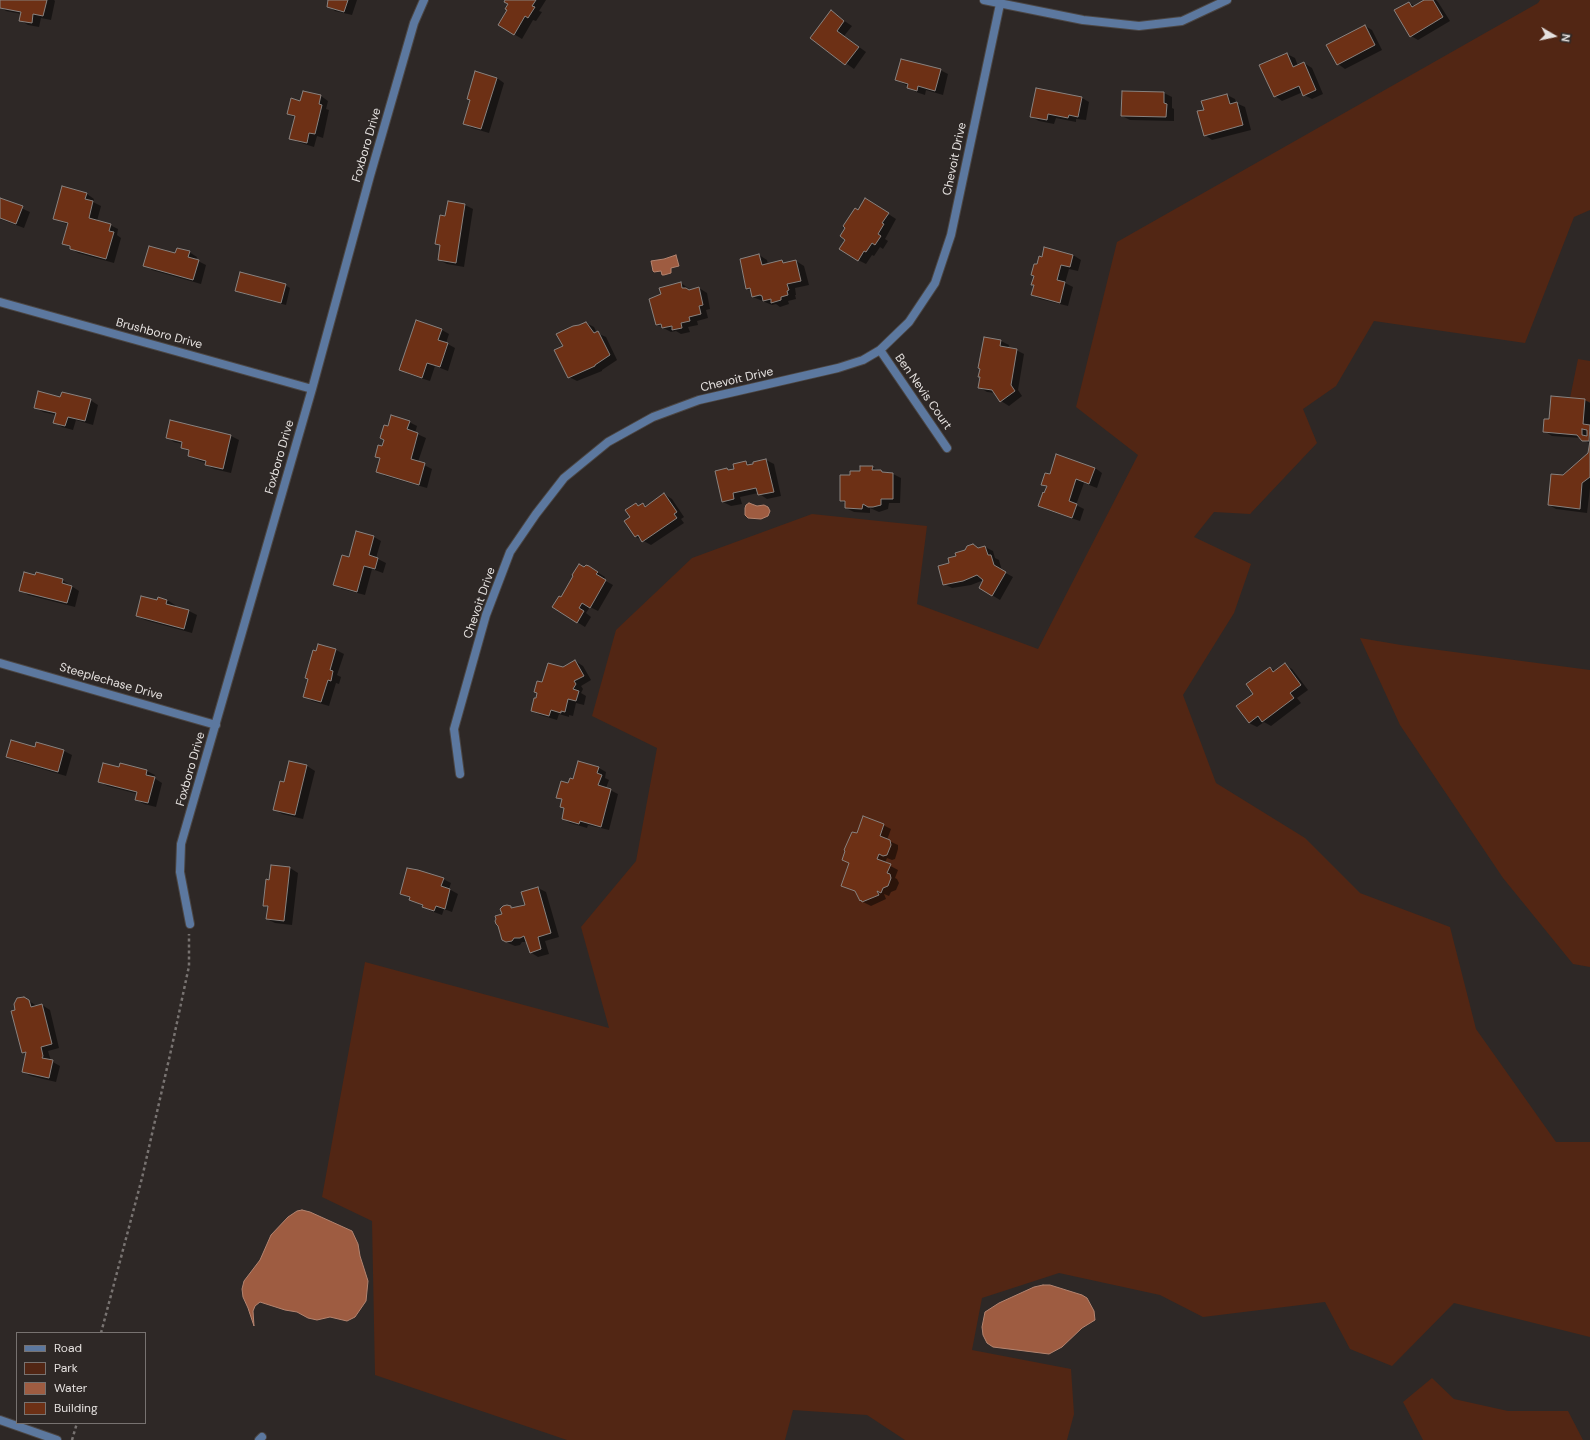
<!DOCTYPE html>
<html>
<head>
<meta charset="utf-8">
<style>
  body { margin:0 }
  #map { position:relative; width:1590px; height:1440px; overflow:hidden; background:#2e2826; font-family:"DM Sans",sans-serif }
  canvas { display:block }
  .legend { position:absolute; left:16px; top:1332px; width:130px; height:92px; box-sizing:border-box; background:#2e2826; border:1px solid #777270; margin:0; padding:5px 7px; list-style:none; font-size:12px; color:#e5e1df }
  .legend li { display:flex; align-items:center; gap:8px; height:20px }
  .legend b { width:20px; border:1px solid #777270 }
  .north { position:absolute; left:1534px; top:16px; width:40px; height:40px; -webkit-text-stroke:3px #2e2826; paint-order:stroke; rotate:99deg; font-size:11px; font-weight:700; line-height:16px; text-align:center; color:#e5e1df }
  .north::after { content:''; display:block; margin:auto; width:14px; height:18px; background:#e5e1df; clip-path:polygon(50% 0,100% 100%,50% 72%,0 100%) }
</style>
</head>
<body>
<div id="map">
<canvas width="1590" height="1440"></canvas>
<ul class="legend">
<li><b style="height:5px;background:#5c789f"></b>Road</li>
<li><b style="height:11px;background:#522614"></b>Park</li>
<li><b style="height:11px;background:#9e5c41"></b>Water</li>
<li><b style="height:11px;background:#6d3015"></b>Building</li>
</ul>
<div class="north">N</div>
</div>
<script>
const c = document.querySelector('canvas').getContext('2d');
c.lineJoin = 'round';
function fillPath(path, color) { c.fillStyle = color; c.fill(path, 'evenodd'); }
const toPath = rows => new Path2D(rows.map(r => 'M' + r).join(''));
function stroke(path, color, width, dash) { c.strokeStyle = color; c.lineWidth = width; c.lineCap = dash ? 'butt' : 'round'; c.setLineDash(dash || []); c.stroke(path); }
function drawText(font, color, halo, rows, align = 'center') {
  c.font = font + ' "DM Sans",sans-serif'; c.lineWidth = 3; c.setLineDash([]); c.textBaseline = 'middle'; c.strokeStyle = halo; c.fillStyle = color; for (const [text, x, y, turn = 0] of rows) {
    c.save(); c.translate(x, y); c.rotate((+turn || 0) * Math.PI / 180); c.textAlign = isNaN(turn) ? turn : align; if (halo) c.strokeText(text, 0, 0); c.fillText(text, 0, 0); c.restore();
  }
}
const green = toPath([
  [1540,0,1590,0,1590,210,1574,217,1525,343,1374,321,1336,386,1303,409,1317,443,1250,514,1214,512,1194,537,1251,564,1234,613,1183,695,1216,783,1305,838,1360,893,1450,927,1476,1029,1556,1142,1590,1142,1590,1337,1454,1303,1392,1366,1350,1349,1325,1302,1203,1317,1160,1295,1059,1273,982,1298,972,1350,1071,1369,1074,1414,1067,1440,905,1440,867,1415,793,1410,785,1440,567,1440,375,1375,372,1221,322,1197,365,962,609,1028,581,927,636,861,657,748,592,716,616,630,692,558,812,514,927,526,917,604,1038,649,1138,455,1076,407,1117,242,1538,3],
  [1578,359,1590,361,1590,402,1570,398],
  [1360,638,1401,645,1590,670,1590,967,1573,964,1503,878,1400,725],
  [1432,1378,1454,1399,1508,1411,1568,1411,1583,1440,1423,1440,1403,1402]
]);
const water = toPath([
  [676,255,679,266,671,268,671,273,664,275,662,275,661,271,654,272,653,271,651,261,664,259,676,255],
  [749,503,757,506,764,505,768,507,770,511,768,516,761,519,748,518,745,515,745,508,746,505,749,503],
  [302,1210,310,1212,352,1231,358,1244,360,1256,368,1281,366,1301,355,1317,347,1321,330,1317,317,1320,308,1318,297,1312,285,1310,260,1302,255,1306,253,1311,254,1326,248,1308,243,1297,242,1289,244,1281,260,1260,271,1235,288,1217,297,1211,302,1210],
  [1043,1285,1050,1285,1082,1295,1087,1298,1094,1311,1095,1320,1082,1328,1062,1347,1049,1354,993,1347,987,1343,983,1335,982,1327,985,1312,999,1303,1034,1287,1043,1285]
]);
const shadow = toPath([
  [0,0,54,0,55,1,51,20,41,18,39,27,28,25,20,20,22,14,6,11,0,7],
  [329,0,357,0,352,15,335,11,328,6],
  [506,0,546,0,539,11,542,12,536,21,533,20,522,39,499,25,508,10,509,4],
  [1426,0,1436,0,1438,2,1450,21,1418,40,1411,36,1409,3,1415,6],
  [831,12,852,26,844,36,866,52,854,69,811,38],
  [1365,26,1372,30,1382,50,1345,69,1338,64],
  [1287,54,1295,58,1298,66,1304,63,1312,68,1323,94,1312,99,1304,95,1303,92,1282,101,1275,96],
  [940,70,948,74,943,95,926,90,925,95,916,92,908,88,908,86,896,80],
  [497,78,504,83,489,133,472,128,464,123],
  [1123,92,1164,93,1172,97,1172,108,1174,109,1174,121,1130,120,1122,116],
  [1227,95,1235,99,1236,103,1245,107,1251,130,1212,140,1205,135,1205,110],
  [321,96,328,101,326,109,329,110,323,138,317,136,314,147,298,142,290,138,295,118,288,114,301,102],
  [1082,98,1089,102,1086,120,1076,119,1076,122,1056,118,1054,124,1039,121,1031,117],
  [62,187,87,194,94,199,93,202,101,206,97,221,110,225,118,229,117,235,121,238,114,263,78,253,63,243,68,225,54,218],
  [0,199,30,212,24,228,0,219],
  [449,202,465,205,473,209,464,267,447,264,439,260,441,246,437,244,446,217],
  [873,204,896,219,885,239,888,241,883,249,880,247,874,256,872,255,866,264,858,260,847,239],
  [1045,248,1073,255,1081,260,1078,271,1069,269,1065,283,1073,287,1068,306,1040,299,1032,295,1035,286,1032,284,1035,276,1032,275,1043,259],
  [189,252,197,257,196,260,206,265,201,284,152,270,145,265,176,255],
  [759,255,767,260,768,265,782,261,786,264,796,261,804,266,809,285,795,288,796,295,795,295,796,299,788,301,789,304,780,307,776,304,772,305,753,297,752,291,747,289,741,260],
  [681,283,688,288,689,291,699,288,707,293,710,309,706,310,708,318,697,321,698,325,688,327,690,332,681,334,676,331,671,332,656,324],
  [285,285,290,288,286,305,241,293,236,290],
  [586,323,594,327,597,333,606,337,617,360,602,370,602,371,577,381,569,377,564,346,580,326],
  [442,330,449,334,446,343,455,348,448,371,435,366,430,381,408,374,401,369],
  [985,338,1001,341,1009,345,1008,348,1016,350,1024,354,1018,390,1022,396,1009,406,1001,401,996,393,987,392,979,387],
  [61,398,90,400,98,405,93,425,76,420,73,430,62,427,54,422,56,415,43,412,35,407],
  [1585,400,1590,403,1590,444,1581,438,1552,436,1544,431,1550,420],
  [171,422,231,436,239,440,231,473,214,469,206,465,206,463,197,460,189,456,190,452,182,448,183,444,174,442,167,437],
  [409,422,417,426,415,433,426,438,418,462,432,469,427,488,385,476,377,471,381,459,376,456,383,447,389,428],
  [1590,447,1590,488,1587,513,1556,509,1549,505,1563,476,1589,454],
  [766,460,774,464,781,496,767,499,758,493,740,497,742,504,731,506,723,502,729,471,735,469,746,462,751,465],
  [872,467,885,474,893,474,901,478,900,503,889,503,888,509,879,512,870,508,870,513,854,512,846,508,846,504,841,501,851,476],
  [1095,468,1102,473,1097,488,1084,483,1076,505,1084,509,1080,521,1047,510,1039,506,1047,487,1042,484,1051,476],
  [664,494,672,499,684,517,681,519,684,523,651,545,636,537,626,522,631,518,636,504,639,506,643,504,648,507],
  [374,537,381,541,376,558,386,563,383,573,372,569,365,595,342,589,334,584,349,558],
  [973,545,979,549,985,547,993,551,995,558,999,560,1002,571,1013,577,1000,600,980,588,984,580,971,585,952,588,944,584,950,563],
  [597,572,605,577,604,580,613,585,598,611,590,607,586,613,591,617,585,627,577,622,561,598],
  [62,580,79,591,75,607,28,595,21,590],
  [158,598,167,600,175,605,174,607,189,611,197,615,192,633,145,620,137,616,157,602],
  [319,645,336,650,344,654,337,675,341,677,339,684,336,683,329,706,312,701,304,696,309,680,306,678],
  [575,661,583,666,591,680,581,686,583,689,581,693,586,696,584,705,576,703,573,716,569,715,569,717,559,714,557,720,540,715,532,711,543,683],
  [1285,665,1292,669,1308,690,1297,698,1301,703,1271,726,1264,722,1257,727,1249,723,1254,694,1270,668,1276,671],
  [37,743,64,751,72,755,66,776,15,761,7,757,36,748],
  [290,762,307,766,315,771,303,819,282,814,274,809,285,783],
  [121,764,147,771,155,775,154,778,162,783,156,807,144,804,137,800,138,794,107,786,100,782,120,768],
  [599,768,606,772,605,778,609,780,606,788,618,794,609,830,588,825,587,828,570,823,563,819,565,809,561,807,563,800,557,797,574,780],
  [883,825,891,829,887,840,898,845,898,849,895,859,892,860,887,858,885,863,898,870,895,878,897,879,899,883,896,890,891,892,889,896,884,894,886,899,871,906,861,901,857,892,842,885,850,864,843,860,857,835],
  [290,868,298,873,292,925,275,923,267,919,269,908,264,905,270,881],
  [443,879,451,883,449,889,458,894,452,912,444,909,442,915,431,911,401,893],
  [538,888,546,892,559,937,545,941,549,954,538,957,530,952,527,942,522,942,520,945,515,946,506,942,503,914,510,907,514,908,526,905],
  [24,998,37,1006,42,1005,50,1010,59,1048,48,1051,51,1061,60,1066,56,1082,31,1076,23,1072,27,1055,23,1052,17,1011]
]);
const building = toPath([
  [0,0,47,0,43,16,33,14,32,23,19,21,21,12,0,8,0,0],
  [328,0,348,0,344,12,327,7,328,0],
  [505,0,536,0,532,6,535,7,528,18,525,16,514,35,498,25,507,10,505,9,508,4,504,2,505,0],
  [1424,0,1433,0,1443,17,1410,37,1394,10,1409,2,1412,7,1424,0],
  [831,10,844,21,837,31,859,47,845,65,810,38,831,10],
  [1365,25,1375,45,1337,65,1326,45,1365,25],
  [1287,53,1293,67,1304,62,1316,90,1303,96,1299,86,1274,97,1259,65,1287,53],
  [901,59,941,69,935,91,918,86,917,91,907,88,908,84,895,80,901,59],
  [475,71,497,78,481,129,463,124,470,100,467,99,475,71],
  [1036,88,1082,97,1078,117,1069,115,1068,118,1048,114,1047,120,1030,117,1036,88],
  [303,91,321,95,319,104,322,105,315,134,309,133,307,143,289,139,295,116,287,114,291,98,300,101,303,91],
  [1122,91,1164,92,1164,103,1167,104,1166,117,1121,116,1122,91],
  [1227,94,1230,104,1237,102,1243,125,1204,136,1197,111,1204,110,1201,101,1227,94],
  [62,186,87,193,85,199,93,201,89,218,111,224,109,231,114,232,106,259,70,249,70,246,62,244,68,223,53,219,62,186],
  [0,198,23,206,16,224,0,218,0,198],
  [865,198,889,213,882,223,884,224,878,234,881,236,875,245,872,243,866,252,864,251,858,261,839,249,845,240,840,236,845,228,843,226,855,208,858,210,865,198],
  [448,201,465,204,456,263,438,260,440,245,435,244,440,215,445,216,448,201],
  [149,246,175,253,177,248,190,251,188,257,199,260,193,280,143,266,149,246],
  [1044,247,1073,255,1070,267,1061,265,1057,280,1065,282,1060,303,1031,295,1034,285,1031,285,1034,276,1031,275,1034,264,1037,264,1039,256,1042,257,1044,247],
  [759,254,762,265,782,260,783,263,796,260,801,281,787,284,789,290,787,291,788,295,781,297,781,300,771,303,771,299,763,301,762,296,760,295,752,297,750,288,746,289,740,259,759,254],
  [240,272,286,284,281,303,235,291,240,272],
  [681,282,682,288,686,288,689,290,699,287,703,305,699,306,701,314,689,317,690,321,681,323,682,328,672,330,672,326,662,328,661,324,656,325,649,299,661,294,659,288,681,282],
  [416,320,442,329,438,340,448,343,440,367,427,363,422,378,399,370,416,320],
  [586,322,594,333,598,331,610,355,595,365,595,366,568,378,554,350,563,346,556,334,573,326,579,325,586,322],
  [984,337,1001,340,1000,346,1017,349,1011,385,1015,391,1000,402,992,390,978,388,980,377,978,377,980,369,978,368,984,337],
  [38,391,60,397,62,392,91,399,85,421,68,417,65,426,53,423,56,413,34,408,38,391],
  [1551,396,1585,399,1583,424,1590,425,1589,441,1582,441,1577,435,1543,432,1544,419,1549,419,1551,396],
  [1582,429,1587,430,1587,436,1582,435,1582,429],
  [391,415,410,421,407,429,418,433,411,459,425,463,419,485,376,472,380,458,375,457,378,445,382,446,384,440,380,438,384,425,388,426,391,415],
  [170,420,231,435,223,469,205,465,206,461,188,456,189,450,181,448,182,442,166,438,170,420],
  [1590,441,1590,477,1582,483,1580,509,1548,505,1551,474,1563,475,1588,453,1590,441],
  [1056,454,1095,468,1089,484,1076,479,1069,501,1077,504,1072,518,1038,506,1043,492,1044,493,1047,486,1041,485,1045,473,1050,474,1056,454],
  [766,459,774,492,758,495,756,488,733,493,734,499,722,502,715,471,727,468,728,470,734,469,733,464,746,461,747,465,753,464,753,462,766,459],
  [860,466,873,466,872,470,881,470,882,472,893,473,893,499,881,499,881,505,873,507,868,507,863,504,862,509,845,508,845,501,840,501,840,475,850,475,850,471,860,471,860,466],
  [664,493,677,512,674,514,677,518,642,542,638,535,635,537,624,521,630,517,625,510,636,503,638,506,643,503,645,507,664,493],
  [356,531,374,536,369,555,378,558,375,569,364,566,357,592,333,585,342,555,349,557,356,531],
  [973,544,978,548,985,546,988,555,991,555,994,565,1006,572,992,596,979,588,983,580,977,575,963,581,943,585,938,566,949,563,948,558,956,556,955,553,965,550,967,546,973,544],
  [579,564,584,567,586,565,589,566,598,572,596,574,606,580,590,608,582,603,579,608,584,611,577,623,552,607,559,596,561,597,573,576,572,575,579,564],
  [24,572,35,575,36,572,63,579,62,583,72,586,67,603,19,591,24,572],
  [141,596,157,600,158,597,167,600,166,604,189,610,184,629,136,616,141,596],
  [318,644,336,649,330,670,333,671,331,681,328,680,321,702,303,697,308,679,305,678,313,650,316,651,318,644],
  [575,660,584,676,574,681,576,684,573,689,579,691,576,701,568,699,565,712,561,711,561,713,551,710,549,716,531,711,534,698,536,698,537,693,534,692,537,681,542,682,548,663,563,667,575,660],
  [1285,663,1301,685,1290,693,1294,698,1262,722,1258,716,1249,723,1236,706,1253,694,1246,684,1270,667,1273,672,1285,663],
  [11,740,35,747,36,742,64,750,58,772,6,757,11,740],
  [289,761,307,765,295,815,273,810,280,781,284,782,289,761],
  [578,761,599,767,597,773,602,775,598,785,611,789,601,827,580,821,579,824,562,819,564,808,560,807,562,799,556,798,561,781,568,783,570,778,573,779,578,761],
  [103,763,119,767,120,763,147,770,146,775,155,777,148,803,135,800,137,792,98,782,103,763],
  [863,816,884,824,880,836,890,840,891,845,887,855,883,856,879,854,877,859,891,864,887,873,890,874,891,878,888,886,883,888,881,893,877,891,879,895,862,902,861,900,860,901,855,891,841,886,849,863,842,860,845,851,844,850,852,832,857,833,863,816],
  [271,865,290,867,284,921,266,919,268,906,263,906,266,879,269,880,271,865],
  [407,868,418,870,444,878,441,886,450,889,445,909,436,906,434,911,422,907,423,905,409,900,410,897,400,894,407,868],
  [538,887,551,933,538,937,541,949,530,953,524,936,520,938,514,938,512,941,506,942,502,940,498,926,496,924,495,921,496,919,495,916,502,914,500,909,503,906,507,905,511,906,511,908,525,905,521,892,538,887],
  [24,997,29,1000,31,1007,42,1004,52,1044,41,1047,43,1056,42,1058,53,1060,49,1078,22,1072,26,1052,22,1053,11,1011,15,1010,14,1004,17,998,24,997]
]);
const path = toPath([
  [101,1333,142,1178,172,1046,189,966,189,934],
  [72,1440,77,1423]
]);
const minor = toPath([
  [984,0,1083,20,1139,26,1182,21,1227,0],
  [0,302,312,389],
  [880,350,947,448],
  [0,663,216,725],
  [460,774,454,729,486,615,510,552,536,514,564,478,608,442,653,417,699,400,838,368,863,360,880,350,909,322,935,283,951,235,1000,4],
  [190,924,180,872,181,844,312,389,370,176,414,23,424,0],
  [0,1420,57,1440],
  [259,1440,262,1437]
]);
const streetNames = [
  ["Foxboro Drive",367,145,-74],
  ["Chevoit Drive",955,159,-78],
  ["Brushboro Drive",159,334,15],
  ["Chevoit Drive",737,380,-13],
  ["Ben Nevis Court",923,392,55],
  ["Foxboro Drive",280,457,-74],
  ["Chevoit Drive",480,603,-71],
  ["Steeplechase Drive",111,682,16],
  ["Foxboro Drive",191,769,-74]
];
fillPath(green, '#522614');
fillPath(water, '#9e5c41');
stroke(water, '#b38470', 1);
fillPath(shadow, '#0007');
fillPath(building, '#6d3015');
stroke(building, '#88827f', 1);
stroke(minor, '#4b4644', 10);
stroke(path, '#787371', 2.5, [3, 3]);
stroke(minor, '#5c789f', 8);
drawText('12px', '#e5e1df', '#2e2826', streetNames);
</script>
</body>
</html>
